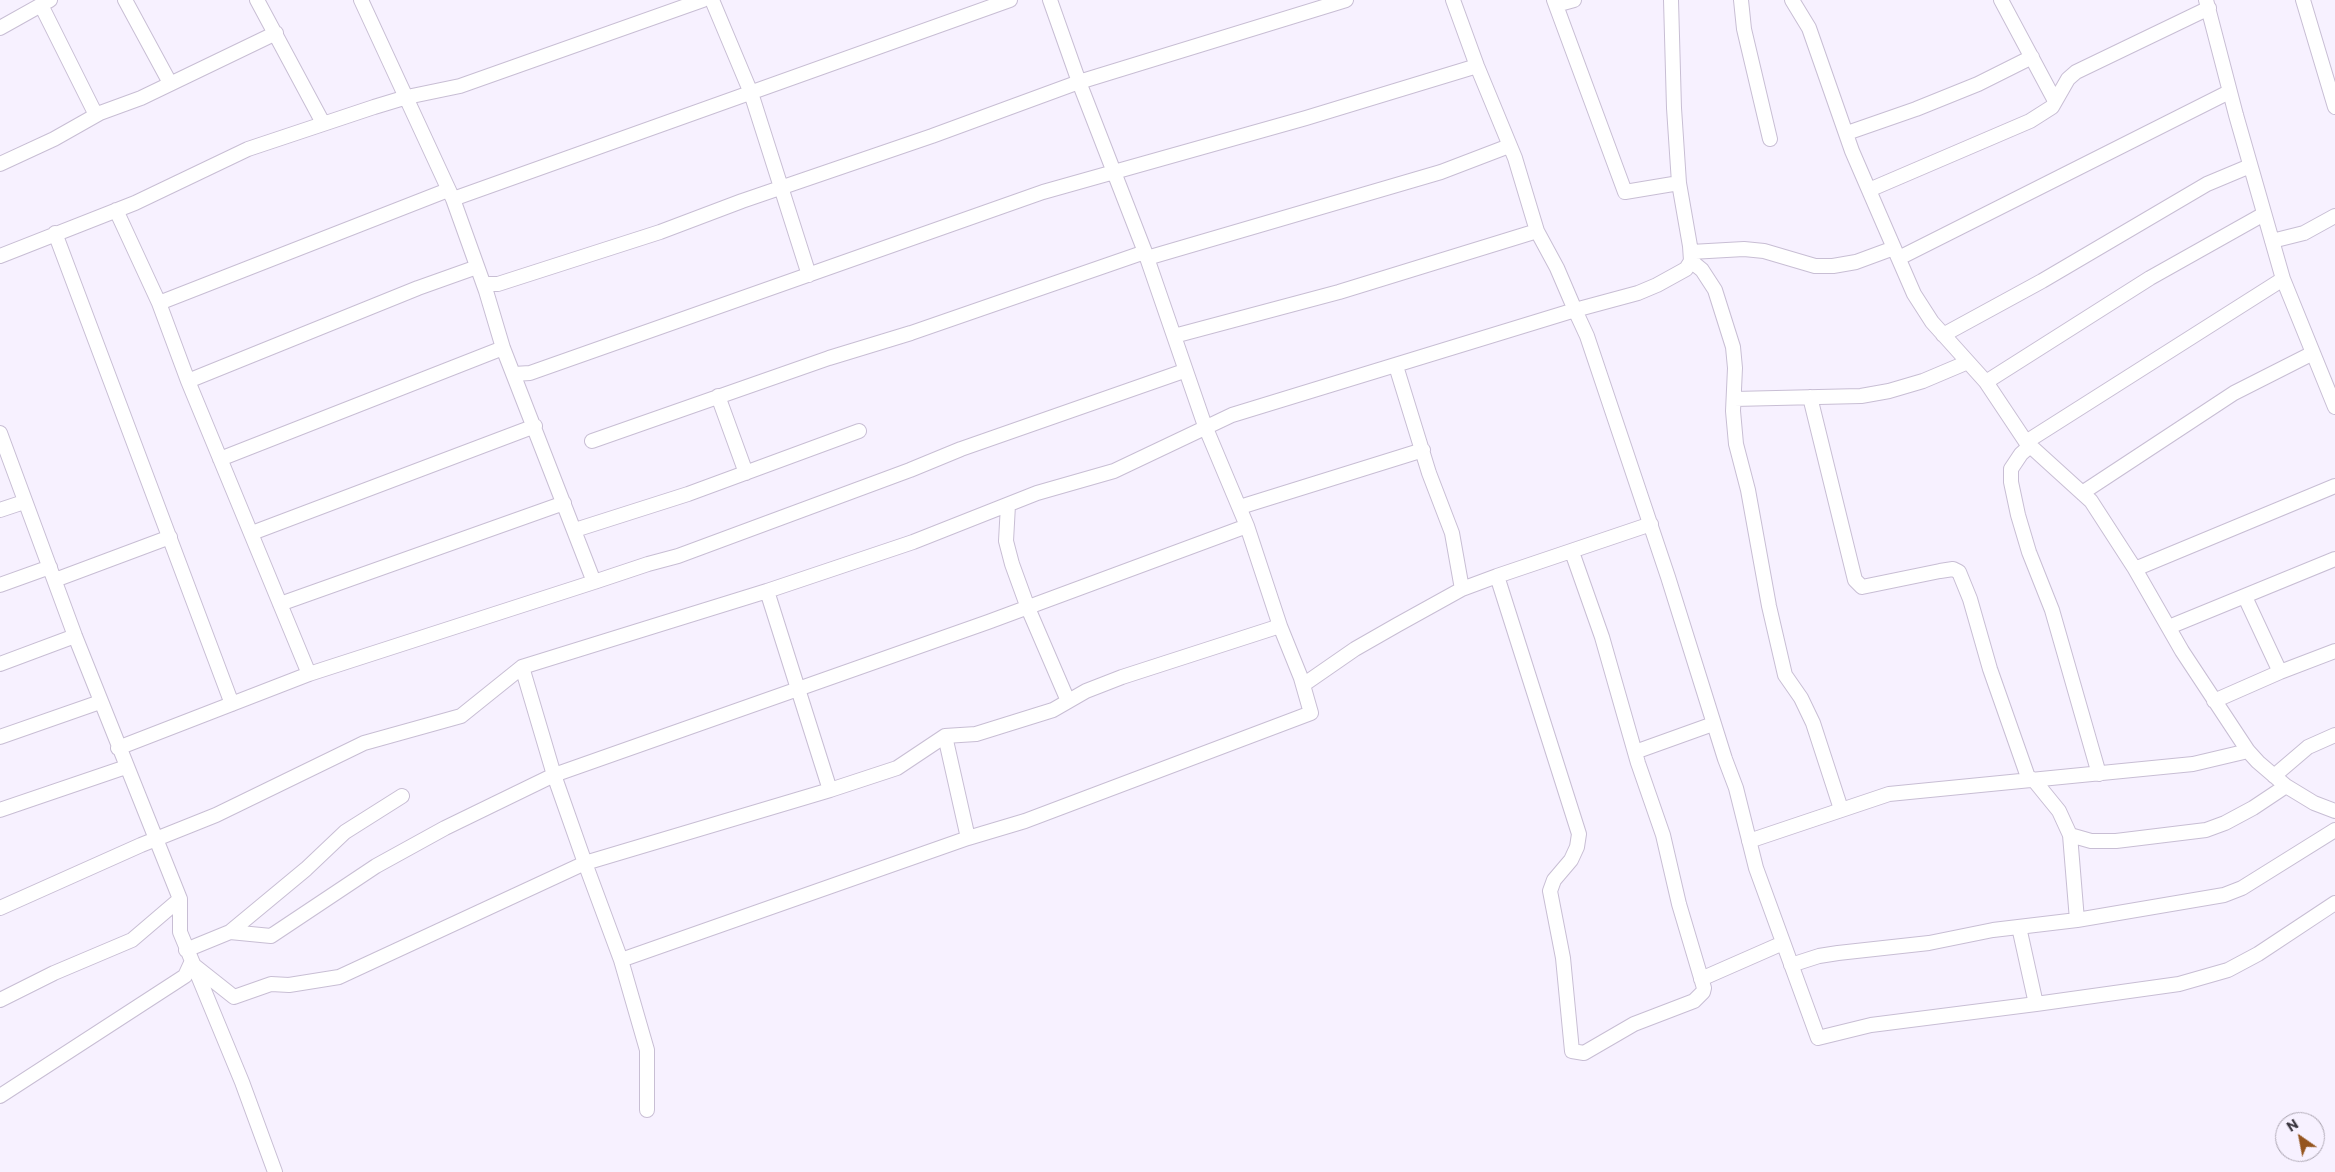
<!DOCTYPE html>
<html>
<head>
<meta charset="utf-8">
<style>
  body { margin:0 }
  #map { position:relative; width:2335px; height:1172px; overflow:hidden; background:#f7f1ff; font-family:Commissioner,sans-serif }
  canvas { display:block }
  .north { position:absolute; left:2275px; top:1112px; width:50px; height:50px; box-sizing:border-box; background:#f7f1ff; border:1px solid #aba5b1; border-radius:50%; rotate:327deg; font-size:14px; font-weight:700; line-height:20px; text-align:center; color:#38343d }
  .north::after { content:''; display:block; margin:auto; width:18px; height:22px; background:#95551f; clip-path:polygon(50% 0,100% 100%,50% 72%,0 100%) }
</style>
</head>
<body>
<div id="map">
<canvas width="2335" height="1172"></canvas>
<div class="north">N</div>
</div>
<script>
const c = document.querySelector('canvas').getContext('2d');
c.lineJoin = 'round';
const toPath = rows => new Path2D(rows.map(r => 'M' + r).join(''));
function stroke(path, color, width, dash) { c.strokeStyle = color; c.lineWidth = width; c.lineCap = dash ? 'butt' : 'round'; c.setLineDash(dash || []); c.stroke(path); }
const minor = toPath([
  [125,0,170,83],
  [257,0,323,123],
  [712,0,751,93,809,275],
  [1453,0,1477,66,1515,158,1537,231,1557,268,1575,310,1638,293,1657,285,1686,269,1691,261,1690,246,1679,183,1674,108,1671,0],
  [1554,0,1625,192,1679,183],
  [1741,0,1744,29,1770,139],
  [1792,0,1809,28,1852,151,1884,225,1914,294,1932,322,1986,382,2026,442,2091,501,2135,569,2182,651,2248,751,2258,762,2286,786,2314,803,2335,811],
  [2001,0,2055,101],
  [2206,0,2236,115,2283,279,2335,407],
  [2303,0,2335,107],
  [41,5,96,115],
  [1556,5,1574,0],
  [0,28,50,0],
  [1847,133,1916,109,1978,84,2032,57],
  [0,164,54,139,100,113,141,98,276,33],
  [1869,190,2030,121,2052,107,2068,79,2076,72,2209,8],
  [453,199,1010,0],
  [116,210,159,303,188,381,309,674],
  [55,233,232,704],
  [2272,241,2304,233,2335,216],
  [1691,252,1744,249,1764,251,1815,266,1833,266,1856,262,1894,248],
  [0,256,135,203,248,149,374,107,407,97,460,86,703,0],
  [1147,258,1441,172,1509,146],
  [1899,258,2229,92],
  [1691,261,1702,270,1715,290,1733,347,1735,368,1733,411,1736,444,1748,490,1769,606,1785,675,1801,698,1813,723,1841,809],
  [484,284,498,284,660,232,742,201,932,136,1079,82,1346,0],
  [159,303,448,190],
  [1943,335,2042,281,2207,184,2250,166],
  [1174,336,1339,292,1537,231],
  [1396,366,1429,473,1452,533,1462,589],
  [514,374,530,373,1043,192,1306,118,1477,66],
  [188,381,418,288,477,267],
  [1986,382,2150,278,2264,214],
  [718,396,746,473],
  [1810,397,1855,580,1862,587,1940,571,1953,569,1959,572,1970,599,1990,669,2029,780],
  [1734,399,1861,396,1889,391,1923,381,1968,362],
  [0,433,75,636,180,899,180,932,242,1082,275,1172],
  [592,441,829,358,911,333,1145,252],
  [2026,442,2283,279],
  [2030,446,2021,454,2011,469,2011,482,2018,515,2029,552,2052,610,2099,774],
  [220,459,503,348],
  [2082,493,2234,393,2313,353],
  [1008,505,1006,541,1012,564,1028,608,1068,701],
  [1240,507,1423,450],
  [0,510,24,502],
  [575,530,688,494,859,431],
  [252,533,535,426],
  [1572,552,1602,637,1638,763,1663,835,1679,904,1704,988,1703,992,1694,1001,1634,1024,1584,1053,1572,1051,1563,958,1550,891,1554,880,1571,860,1577,847,1579,834,1497,576,1651,524],
  [2135,569,2335,486],
  [55,580,170,537],
  [594,582,648,564,678,556,910,470,961,449,1184,371],
  [0,585,50,567],
  [767,591,913,542,1037,493,1114,471,1232,415,1575,310,1587,336,1668,577,1725,759,1736,788,1756,868,1818,1038,1871,1025,2036,1004],
  [2245,597,2280,672],
  [280,604,564,503],
  [2169,627,2335,559],
  [0,664,75,636],
  [1303,685,1355,649,1397,625,1462,589,1497,576],
  [2214,701,2280,672,2335,651],
  [945,736,976,734,1053,710,1086,691,1122,677,1280,626],
  [0,737,100,702],
  [118,748,309,674,594,582,503,348,486,291,453,199,361,0],
  [1635,752,1713,724],
  [2274,776,2308,747,2335,735],
  [2033,779,2059,811,2070,835,2077,920],
  [0,810,126,767],
  [2070,835,2091,841,2116,841,2206,830,2225,823,2253,808,2286,786],
  [968,838,1025,821,1311,713,1301,678,1280,626,1247,526,1205,426,1145,252,1079,82,1050,0],
  [1749,841,1889,794,2193,764,2248,751],
  [0,908,141,845,216,815,364,743,461,716,522,667,767,591,830,790],
  [2019,927,2036,1004,2179,984,2228,970,2258,954,2335,903],
  [230,932,271,936,376,866,445,828,554,775,988,622,1247,526],
  [186,950,230,932,306,869,345,832,402,796],
  [621,960,647,1050,647,1110],
  [1791,965,1819,956,1838,953,1929,943,1993,930,2077,920,2224,895,2242,888,2335,830],
  [1701,979,1783,943],
  [0,1000,54,973,132,940,180,899],
  [0,1096,185,976,191,963,234,997,271,984,289,985,339,977,585,863,830,790,897,768,945,736,968,838,621,960,585,863,554,775,522,667]
]);
stroke(minor, '#c8bed4', 16);
stroke(minor, '#fff', 14);
</script>
</body>
</html>
